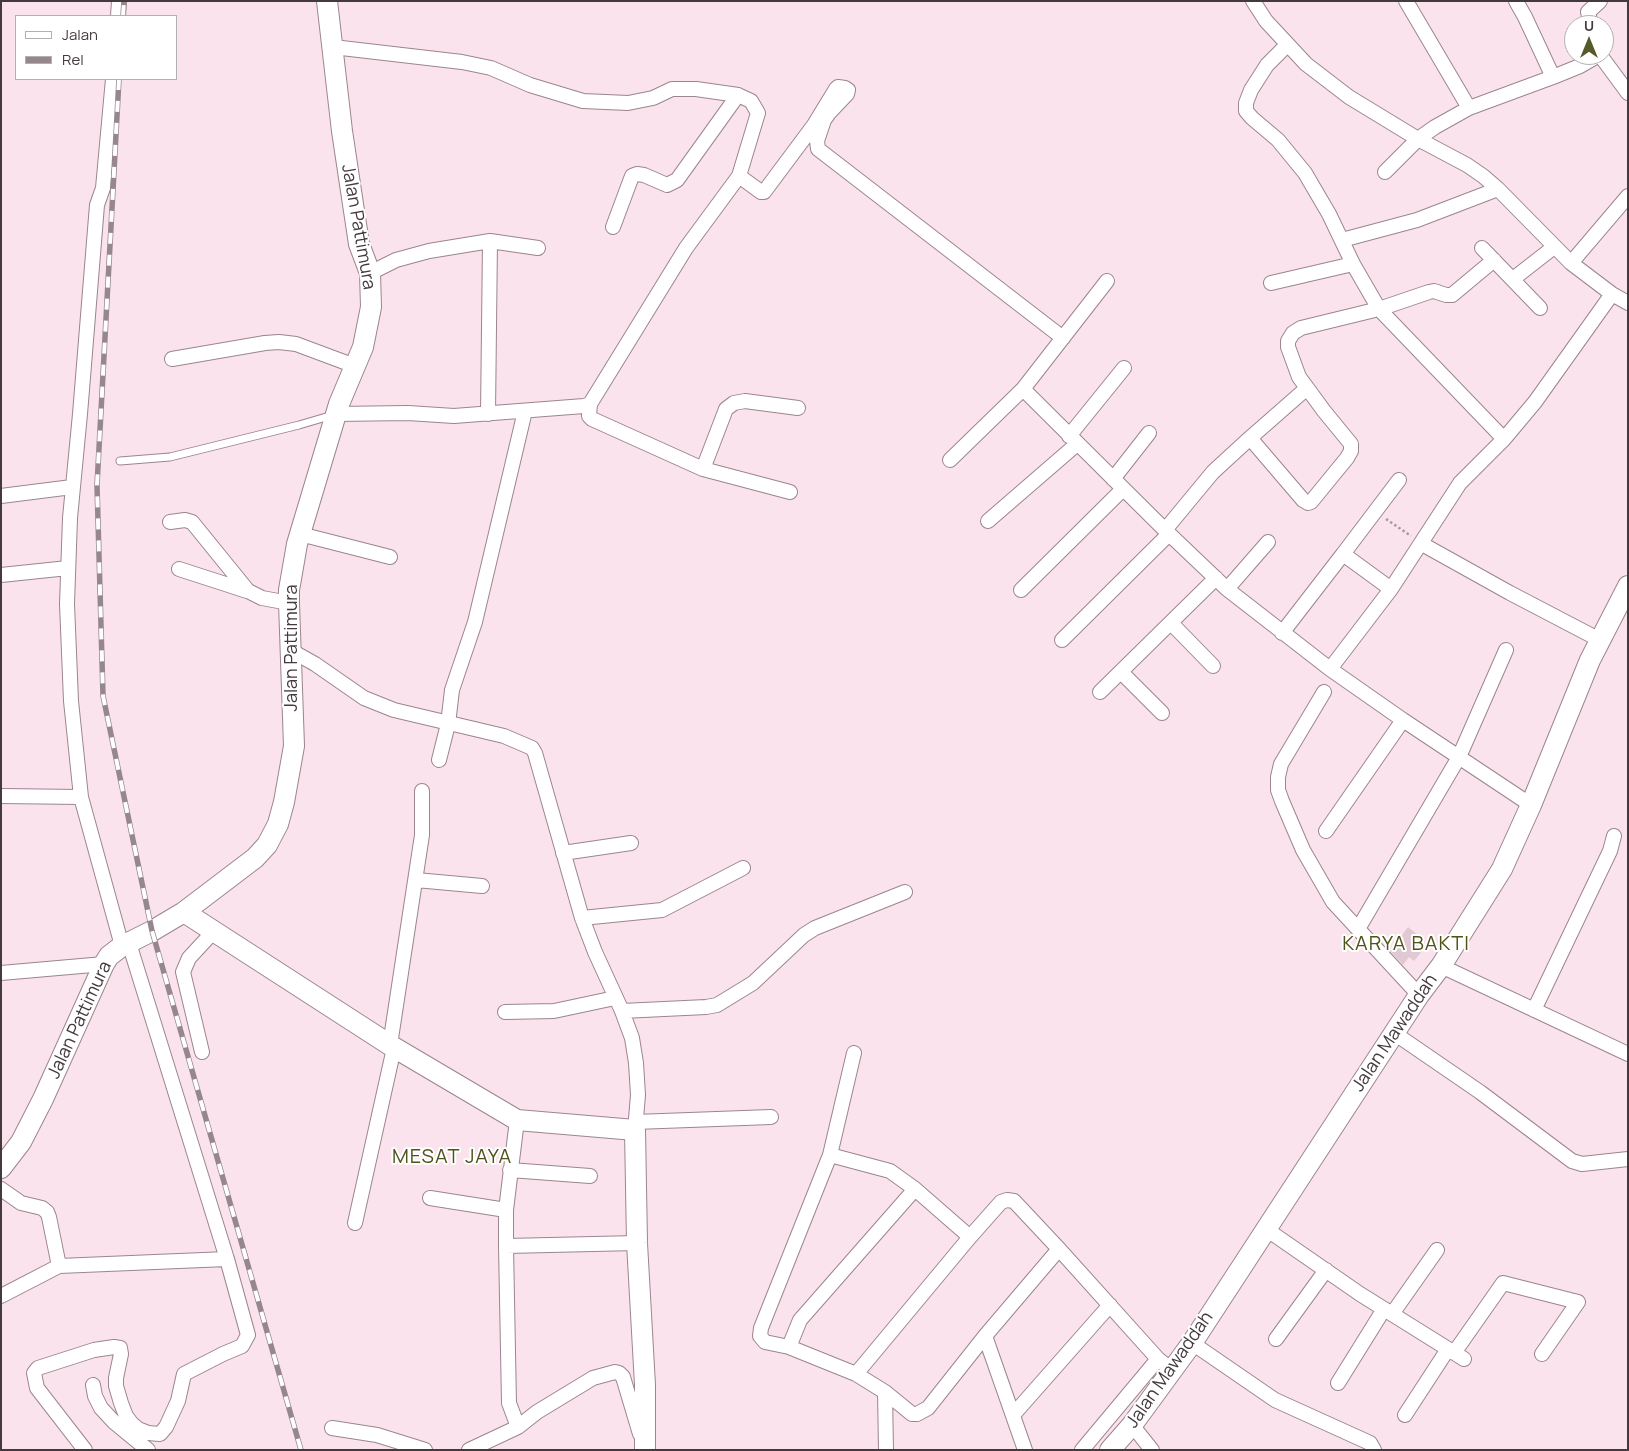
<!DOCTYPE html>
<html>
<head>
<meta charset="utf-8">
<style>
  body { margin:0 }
  #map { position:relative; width:1629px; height:1451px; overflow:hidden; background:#fbe3ee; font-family:Manrope,sans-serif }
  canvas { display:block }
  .frame { position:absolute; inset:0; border:2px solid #433a3e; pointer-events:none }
  .legend { position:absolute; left:15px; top:15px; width:162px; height:65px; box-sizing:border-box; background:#fff; border:1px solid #b4b0b2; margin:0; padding:6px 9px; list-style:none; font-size:15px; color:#433a3e }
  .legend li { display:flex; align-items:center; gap:10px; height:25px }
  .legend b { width:25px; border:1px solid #b4b0b2 }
  .north { position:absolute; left:1564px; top:15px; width:50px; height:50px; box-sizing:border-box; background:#fff; border:1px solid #b4b0b2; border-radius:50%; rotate:0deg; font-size:14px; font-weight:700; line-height:20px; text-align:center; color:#433a3e }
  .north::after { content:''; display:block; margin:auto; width:18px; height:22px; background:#555a28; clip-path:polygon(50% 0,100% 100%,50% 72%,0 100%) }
</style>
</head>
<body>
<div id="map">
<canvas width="1629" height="1451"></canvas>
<div class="frame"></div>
<ul class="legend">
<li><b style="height:6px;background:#fff"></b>Jalan</li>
<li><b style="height:6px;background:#96878e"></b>Rel</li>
</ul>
<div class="north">U</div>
</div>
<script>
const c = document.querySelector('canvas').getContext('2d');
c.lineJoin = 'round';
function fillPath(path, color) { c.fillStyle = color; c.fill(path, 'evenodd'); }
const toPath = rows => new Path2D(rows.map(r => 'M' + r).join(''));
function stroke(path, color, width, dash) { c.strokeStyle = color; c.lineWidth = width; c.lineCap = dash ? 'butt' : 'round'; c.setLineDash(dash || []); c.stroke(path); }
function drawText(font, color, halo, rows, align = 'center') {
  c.font = font + ' Manrope,sans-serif'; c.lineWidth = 4; c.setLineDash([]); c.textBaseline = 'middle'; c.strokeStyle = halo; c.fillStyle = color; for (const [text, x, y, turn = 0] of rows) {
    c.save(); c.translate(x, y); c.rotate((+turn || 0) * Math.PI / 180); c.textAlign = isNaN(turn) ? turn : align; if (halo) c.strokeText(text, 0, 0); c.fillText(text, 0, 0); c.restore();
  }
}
const building = toPath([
  [1408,927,1423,939,1417,947,1422,951,1414,961,1409,957,1403,965,1390,951]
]);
const path = toPath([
  [1386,519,1411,536]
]);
const lane = toPath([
  [120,461,170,457,299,425,333,415]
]);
const street = toPath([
  [1253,1,1266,21,1306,64,1349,97,1418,139,1467,165,1483,176,1498,189,1571,263,1612,294,1628,303],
  [1406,1,1469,108],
  [1516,1,1525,17,1553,77],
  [118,16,119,1],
  [1591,25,1588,12,1600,1],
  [1287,45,1267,65,1251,90,1246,103,1246,111,1252,118,1278,140,1305,173,1329,214,1353,264,1379,309,1504,439],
  [333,47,462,62,491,68,530,85,583,101,628,103,653,98,672,89,696,89,738,95,751,101,758,113,739,176,686,248,590,404,584,406,454,416,408,413,336,414],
  [1600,55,1628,93],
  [113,79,103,188,97,205,80,414,70,518,67,604,71,701,81,797,122,946],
  [1385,172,1418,139,1435,127,1469,108,1553,77,1580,66,1599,55],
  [739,176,761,192,764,192,814,125,836,89,838,87,845,88,848,90,847,94,829,113,824,120,817,141,818,149,1063,338],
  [613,227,632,176,637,174,644,175,667,185,677,180,738,95],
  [1342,240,1417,220,1498,189],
  [1482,248,1540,308],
  [1571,263,1628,196],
  [370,273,396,260,429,251,490,241,538,248],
  [1513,279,1554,247],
  [1271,283,1353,264],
  [172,359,265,343,279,342,296,344,355,366],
  [1023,389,1165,530,1227,589,1330,669,1403,720,1531,805],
  [590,404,589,416,592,419,703,469,790,492],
  [488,414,490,241],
  [1069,436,1124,368],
  [1250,438,1307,388],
  [950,460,1023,389,1107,281],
  [703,469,726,409,734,403,745,401,798,408],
  [1113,479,1149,433],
  [1,496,72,487],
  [988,521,1077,444],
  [170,522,185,520,192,522,248,591,262,598,289,603],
  [1165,530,1213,472,1250,438,1303,500,1308,503,1311,502,1347,458,1351,451,1351,444,1324,411,1299,377,1288,347,1288,341,1293,333,1301,328,1379,309,1429,292,1434,291,1446,295,1452,295,1494,260],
  [300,534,390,557],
  [1422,544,1510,593,1600,640],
  [179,569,247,591],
  [1,575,68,568],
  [1227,589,1268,542],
  [1391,589,1343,554,1399,480],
  [1021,590,1123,489],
  [1171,623,1213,666],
  [1282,633,1343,554],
  [1062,640,1169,534],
  [290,650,315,664,364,698,394,710,504,736,532,748,535,753,582,918,595,952,622,1011,632,1038,636,1063,638,1095,635,1130],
  [1330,669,1391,589,1460,483,1504,439,1535,402,1612,294],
  [1121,672,1162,713],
  [1100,692,1216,578],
  [1324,692,1281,764,1278,777,1278,790,1282,801,1303,850,1333,902,1419,995],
  [439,760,448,724,452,690,475,622,525,411],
  [1,796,81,797],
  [1326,831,1403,720],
  [563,853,631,843],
  [416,880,482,886],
  [582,918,662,910,743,868],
  [1358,929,1459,757,1506,650],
  [1441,966,1628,1054],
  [1,973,104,964],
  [1534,1010,1610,851,1614,836],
  [622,1011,706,1007,717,1005,753,983,804,935,815,928,905,892],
  [505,1012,554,1011,615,998],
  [1394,1033,1480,1092,1572,1161,1582,1164,1628,1159],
  [390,1045,422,835,422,791],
  [202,1052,183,972,189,958,214,931],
  [854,1053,830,1155,890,1171,915,1189],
  [517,1120,506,1210,506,1246,509,1403,518,1427,537,1412,593,1378,615,1372,619,1373,623,1377,640,1434],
  [635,1122,771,1117],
  [510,1170,590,1176],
  [1,1189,21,1203,42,1208,47,1212,49,1217,59,1266],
  [430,1198,506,1210],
  [355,1223,394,1048],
  [1266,1229,1360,1294,1464,1359],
  [970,1237,915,1189,800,1320,789,1347,856,1374,885,1392,912,1414,917,1414,928,1408,985,1336,1059,1249],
  [506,1246,637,1243],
  [1,1296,59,1266,227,1259],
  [1392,1314,1437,1250],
  [985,1336,1025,1450],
  [1276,1339,1326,1270],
  [1192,1343,1275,1400,1370,1443,1374,1450],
  [789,1347,765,1342,760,1336,761,1328,830,1155],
  [1454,1353,1503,1283,1578,1302,1542,1354],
  [856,1374,970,1237,1001,1202,1007,1200,1014,1201,1059,1249,1158,1359,1172,1370],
  [1338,1383,1384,1309],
  [93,1385,95,1396,101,1408,114,1422,148,1450],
  [885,1392,886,1450],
  [1013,1415,1110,1305],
  [1405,1415,1448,1349],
  [1132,1425,1152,1450],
  [332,1428,377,1435,425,1450],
  [85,1450,37,1388,34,1373,38,1368,94,1350,114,1347,120,1348,121,1354,116,1378,116,1386,121,1403,126,1416,132,1424,138,1429,148,1433,160,1434,166,1427,178,1401,184,1374,223,1354,242,1346,248,1335,227,1259,129,943],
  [469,1450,518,1427],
  [1082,1450,1158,1359]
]);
const secondary = toPath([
  [184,912,390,1045,517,1120,635,1130,637,1243,645,1385,645,1450],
  [1,1168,21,1142,43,1099,104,964,109,956,122,946,152,931,184,912,255,858,267,845,278,824,284,802,294,746,289,603,289,590,297,544,339,404,363,347,371,307,370,273,359,244,342,131,327,1],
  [1110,1450,1132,1425,1192,1343,1419,995,1441,966,1502,869,1531,805,1590,660,1628,586]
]);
const rail = toPath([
  [123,16,124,1],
  [119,79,97,485,103,696,152,931,301,1450]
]);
const streetNames = [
  ["Jalan Pattimura",358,227,80],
  ["Jalan Pattimura",292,648,-90],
  ["Jalan Pattimura",80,1020,-65],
  ["Jalan Mawaddah",1395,1033,-56],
  ["Jalan Mawaddah",1170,1370,-55]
];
const quarterNames = [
  ["KARYA BAKTI",1406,944],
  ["MESAT JAYA",452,1157]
];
fillPath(building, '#e1c9d4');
stroke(lane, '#9b8590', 9);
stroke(street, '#9b8590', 16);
stroke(secondary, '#9b8590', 22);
stroke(path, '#ab99a1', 2.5, [2.5, 2.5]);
stroke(lane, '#fff', 7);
stroke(street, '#fff', 14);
stroke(secondary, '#fff', 20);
stroke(rail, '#96878e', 5.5);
stroke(rail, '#fff', 4, [11]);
drawText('18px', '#433a3e', '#fff', streetNames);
c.letterSpacing = '1px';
drawText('20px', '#4e5319', '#fff', quarterNames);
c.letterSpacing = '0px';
</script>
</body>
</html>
